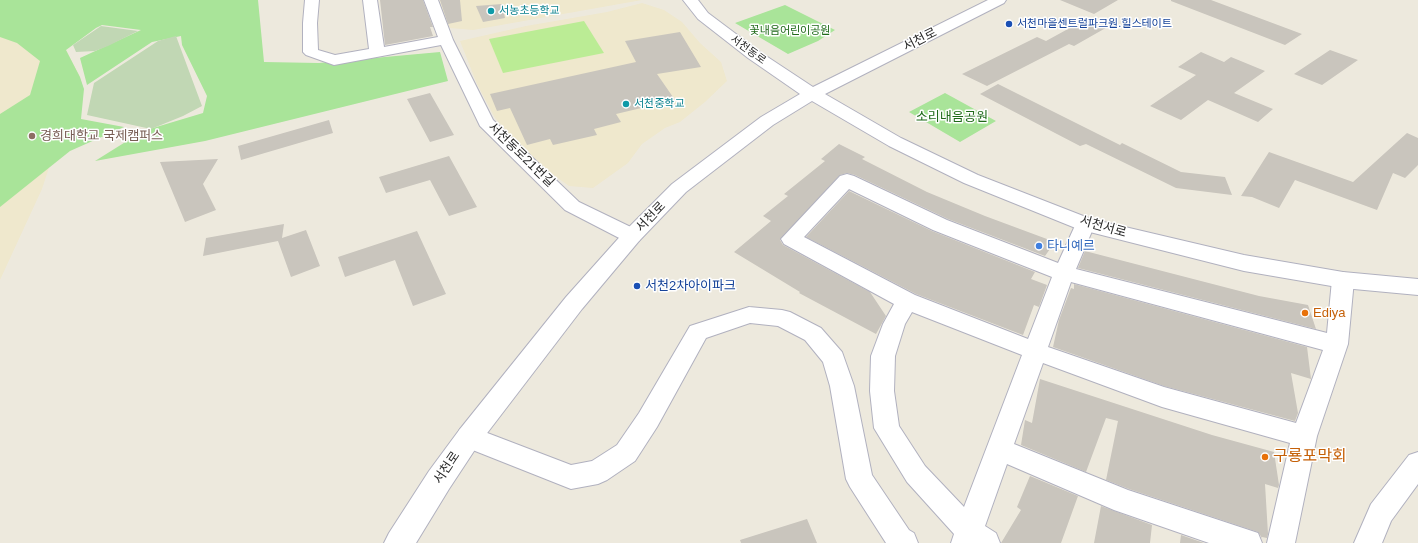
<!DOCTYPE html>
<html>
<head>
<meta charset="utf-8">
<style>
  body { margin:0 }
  canvas { display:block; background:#ede9dd }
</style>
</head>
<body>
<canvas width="1418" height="543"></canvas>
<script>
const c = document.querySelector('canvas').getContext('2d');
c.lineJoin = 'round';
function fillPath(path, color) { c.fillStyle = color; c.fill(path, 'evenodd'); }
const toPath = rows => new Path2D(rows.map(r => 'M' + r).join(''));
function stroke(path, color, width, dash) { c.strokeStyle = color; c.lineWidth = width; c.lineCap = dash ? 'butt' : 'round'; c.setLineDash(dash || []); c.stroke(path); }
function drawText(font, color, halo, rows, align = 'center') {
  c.font = font + ' Arial,"Noto Sans KR",sans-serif'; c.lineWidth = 3; c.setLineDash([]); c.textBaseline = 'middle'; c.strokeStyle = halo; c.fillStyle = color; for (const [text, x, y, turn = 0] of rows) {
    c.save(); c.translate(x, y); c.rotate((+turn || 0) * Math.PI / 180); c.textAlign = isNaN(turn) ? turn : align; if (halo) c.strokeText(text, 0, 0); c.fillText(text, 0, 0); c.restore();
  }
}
const education = toPath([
  [0,0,66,50,80,77,73,94,42,189,0,280],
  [440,0,642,0,473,30,450,28,444,18],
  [642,3,664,10,682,22,700,43,721,62,727,81,705,102,680,122,665,128,642,144,628,163,593,188,569,186,545,169,515,140,495,118,477,84,460,41,526,26,607,12]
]);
const green = toPath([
  [0,0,258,0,264,62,319,63,440,52,448,81,205,141,95,161,143,131,203,113,207,96,182,45,181,36,152,42,87,85,80,58,141,30,102,25,96,28,66,50,80,77,84,89,81,119,124,127,70,151,0,207,0,114,30,95,40,61,17,43,0,37],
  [785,5,835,30,818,41,788,54,735,23],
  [945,93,996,121,960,142,909,112]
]);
const cemetery = toPath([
  [101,26,138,31,108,46,95,51,76,52,73,45],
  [176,36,202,106,183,116,151,129,87,115,94,83,158,41]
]);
const pitch = toPath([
  [584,21,604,53,503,73,489,39]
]);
const building = toPath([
  [380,0,423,0,433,27,430,27,433,36,385,45],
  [440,0,460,0,462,21,448,24],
  [1060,0,1118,0,1094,14],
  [1171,0,1211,0,1302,34,1285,45,1171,1],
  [502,4,505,18,483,22,476,6],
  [1088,18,1111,25,1074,46,1069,44,987,86,962,74,1037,37,1046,41],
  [680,32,701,67,657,74,675,100,616,114,621,122,594,129,597,135,553,145,550,139,527,145,510,108,497,111,490,94,636,62,625,41],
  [1330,50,1358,60,1322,85,1294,74],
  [1201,52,1224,62,1231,57,1265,71,1234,93,1273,109,1258,122,1208,100,1181,120,1150,106,1196,75,1178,67],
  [998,84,1120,145,1122,143,1181,172,1225,177,1232,195,1176,188,1086,144,1080,146,980,94],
  [430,93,454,135,430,142,407,99],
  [329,120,333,133,241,160,238,146],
  [1407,133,1418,138,1418,165,1405,178,1393,173,1377,210,1295,180,1279,208,1252,197,1241,196,1269,152,1353,182],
  [839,144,865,157,862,159,927,192,985,216,1055,242,1045,256,948,219,855,175,847,173,840,175,780,240,783,245,870,292,886,316,876,334,799,293,800,292,734,252,771,221,763,216,788,196,784,194,825,161,821,159],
  [449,156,477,207,449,216,430,180,386,193,379,177],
  [218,159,203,184,216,210,185,222,160,162],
  [849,191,932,231,1035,272,1031,279,1047,285,1039,307,1034,305,1023,335,916,294,806,237],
  [284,224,282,238,306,230,320,266,291,277,278,241,203,256,206,238],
  [417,231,446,294,413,306,395,260,345,277,338,257],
  [1085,251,1259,296,1308,305,1316,329,1078,268],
  [1074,284,1307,347,1311,379,1291,373,1298,413,1295,421,1164,386,1053,347,1059,320,1071,288,1074,289],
  [1040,379,1212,435,1274,452,1279,485,1278,488,1265,484,1268,534,1267,538,1262,537,1262,538,1258,532,1129,489,1106,480,1118,421,1106,418,1086,472,1021,445,1025,420,1032,423],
  [1030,476,1078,496,1061,543,1001,543,1021,510,1017,507],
  [1101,506,1152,525,1150,543,1094,543],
  [807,519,817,543,741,543,740,540],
  [1181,535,1204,543,1180,543]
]);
const street = toPath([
  [305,0,319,0,317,23,318,50,335,55,369,49,363,0,377,0,384,47,438,37,424,0,438,0,453,40,493,120,579,202,639,231,642,236,639,241,632,243,625,241,565,210,480,126,441,45,334,65,306,55,303,52,303,23,305,0],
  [847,174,854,176,947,220,1058,263,1078,219,1085,217,1092,219,1095,224,1076,269,1327,333,1332,280,1335,275,1343,272,1351,275,1354,280,1348,344,1317,436,1295,543,1267,543,1290,443,1162,407,1043,363,1014,444,1128,490,1258,533,1262,543,1209,543,1114,510,1007,464,985,526,996,533,1000,543,951,543,954,534,907,482,874,428,870,391,871,356,883,324,894,304,784,244,781,239,840,176,847,174],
  [849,189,933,230,1052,277,1028,339,915,295,804,237,849,189],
  [1071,282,1323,350,1296,423,1164,387,1048,347,1071,282],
  [912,312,1022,355,964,507,925,466,899,426,894,391,895,356,905,324,912,312],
  [749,307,782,310,790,312,821,328,842,352,854,386,872,475,909,530,914,533,918,543,886,543,850,487,846,479,830,386,823,362,805,340,778,326,750,323,706,338,657,427,635,461,607,480,598,484,571,489,460,445,456,437,460,429,469,426,571,465,592,461,617,445,639,413,690,326,749,307],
  [1418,452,1418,484,1391,521,1382,543,1354,543,1371,504,1409,455,1418,452]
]);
const secondary = toPath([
  [683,0,698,0,708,13,760,52,813,87,988,0,1006,0,1004,3,825,94,901,138,978,175,1091,219,1244,255,1343,272,1418,279,1418,295,1343,288,1244,271,1078,229,964,183,889,146,812,101,773,125,686,192,639,241,582,309,478,445,449,489,416,543,384,543,389,533,429,471,460,429,566,297,625,231,672,184,761,117,800,94,748,58,698,19,683,0]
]);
const markers = [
  [491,11,4,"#0f9aa8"],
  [1009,24,4,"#1a4fb4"],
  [626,104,4,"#0f9aa8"],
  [32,136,4,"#8d6e63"],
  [1039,246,4,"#3f7fe0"],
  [637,286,4,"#1a4fb4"],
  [1305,313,4,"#e8710a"],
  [1265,457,4,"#e8710a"]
];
const farCulturenames = [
  ["서농초등학교",499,11],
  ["서천중학교",634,104]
];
const farTransitnames = [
  ["서천마을센트럴파크원.힐스테이트",1017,24]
];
const farParknames = [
  ["꽃내음어린이공원",790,31]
];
const farStreetnames = [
  ["서천동로",748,50,36]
];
const streetNames = [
  ["서천로",920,40,-27],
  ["서천동로21번길",521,155,44],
  ["서천로",651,217,-46],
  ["서천서로",1103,227,16],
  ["서천로",447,468,-56]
];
const parkNames = [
  ["소리내음공원",952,117]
];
const educationNames = [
  ["경희대학교 국제캠퍼스",40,136]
];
const shopNames = [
  ["타니예르",1047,246]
];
const transitNames = [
  ["서천2차아이파크",645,286]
];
const foodNames = [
  ["Ediya",1313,313]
];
const nearFoodnames = [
  ["구룡포막회",1273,457]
];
fillPath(education, '#efe8cd');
fillPath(green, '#a9e499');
fillPath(cemetery, '#c1d7b4');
fillPath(pitch, '#bbec95');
fillPath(building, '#c9c5bd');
stroke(street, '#b1b1bf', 2);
stroke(secondary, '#b1b1bf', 2);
fillPath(street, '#fff');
fillPath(secondary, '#fff');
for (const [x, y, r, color] of markers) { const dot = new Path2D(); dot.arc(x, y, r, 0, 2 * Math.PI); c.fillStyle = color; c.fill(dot); stroke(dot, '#fff', 1.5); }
drawText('11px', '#0d838f', '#fff', farCulturenames, 'left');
drawText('11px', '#164399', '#fff', farTransitnames, 'left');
drawText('11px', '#1f6a19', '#fff', farParknames);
drawText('11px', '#2b2b2b', '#fff', farStreetnames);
drawText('13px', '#2b2b2b', '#fff', streetNames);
drawText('13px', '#1f6a19', '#fff', parkNames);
drawText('13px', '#785e54', '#fff', educationNames, 'left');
drawText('13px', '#366cbe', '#fff', shopNames, 'left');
drawText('13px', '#164399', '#fff', transitNames, 'left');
drawText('13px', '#c56008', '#fff', foodNames, 'left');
drawText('16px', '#c56008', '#fff', nearFoodnames, 'left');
</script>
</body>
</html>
